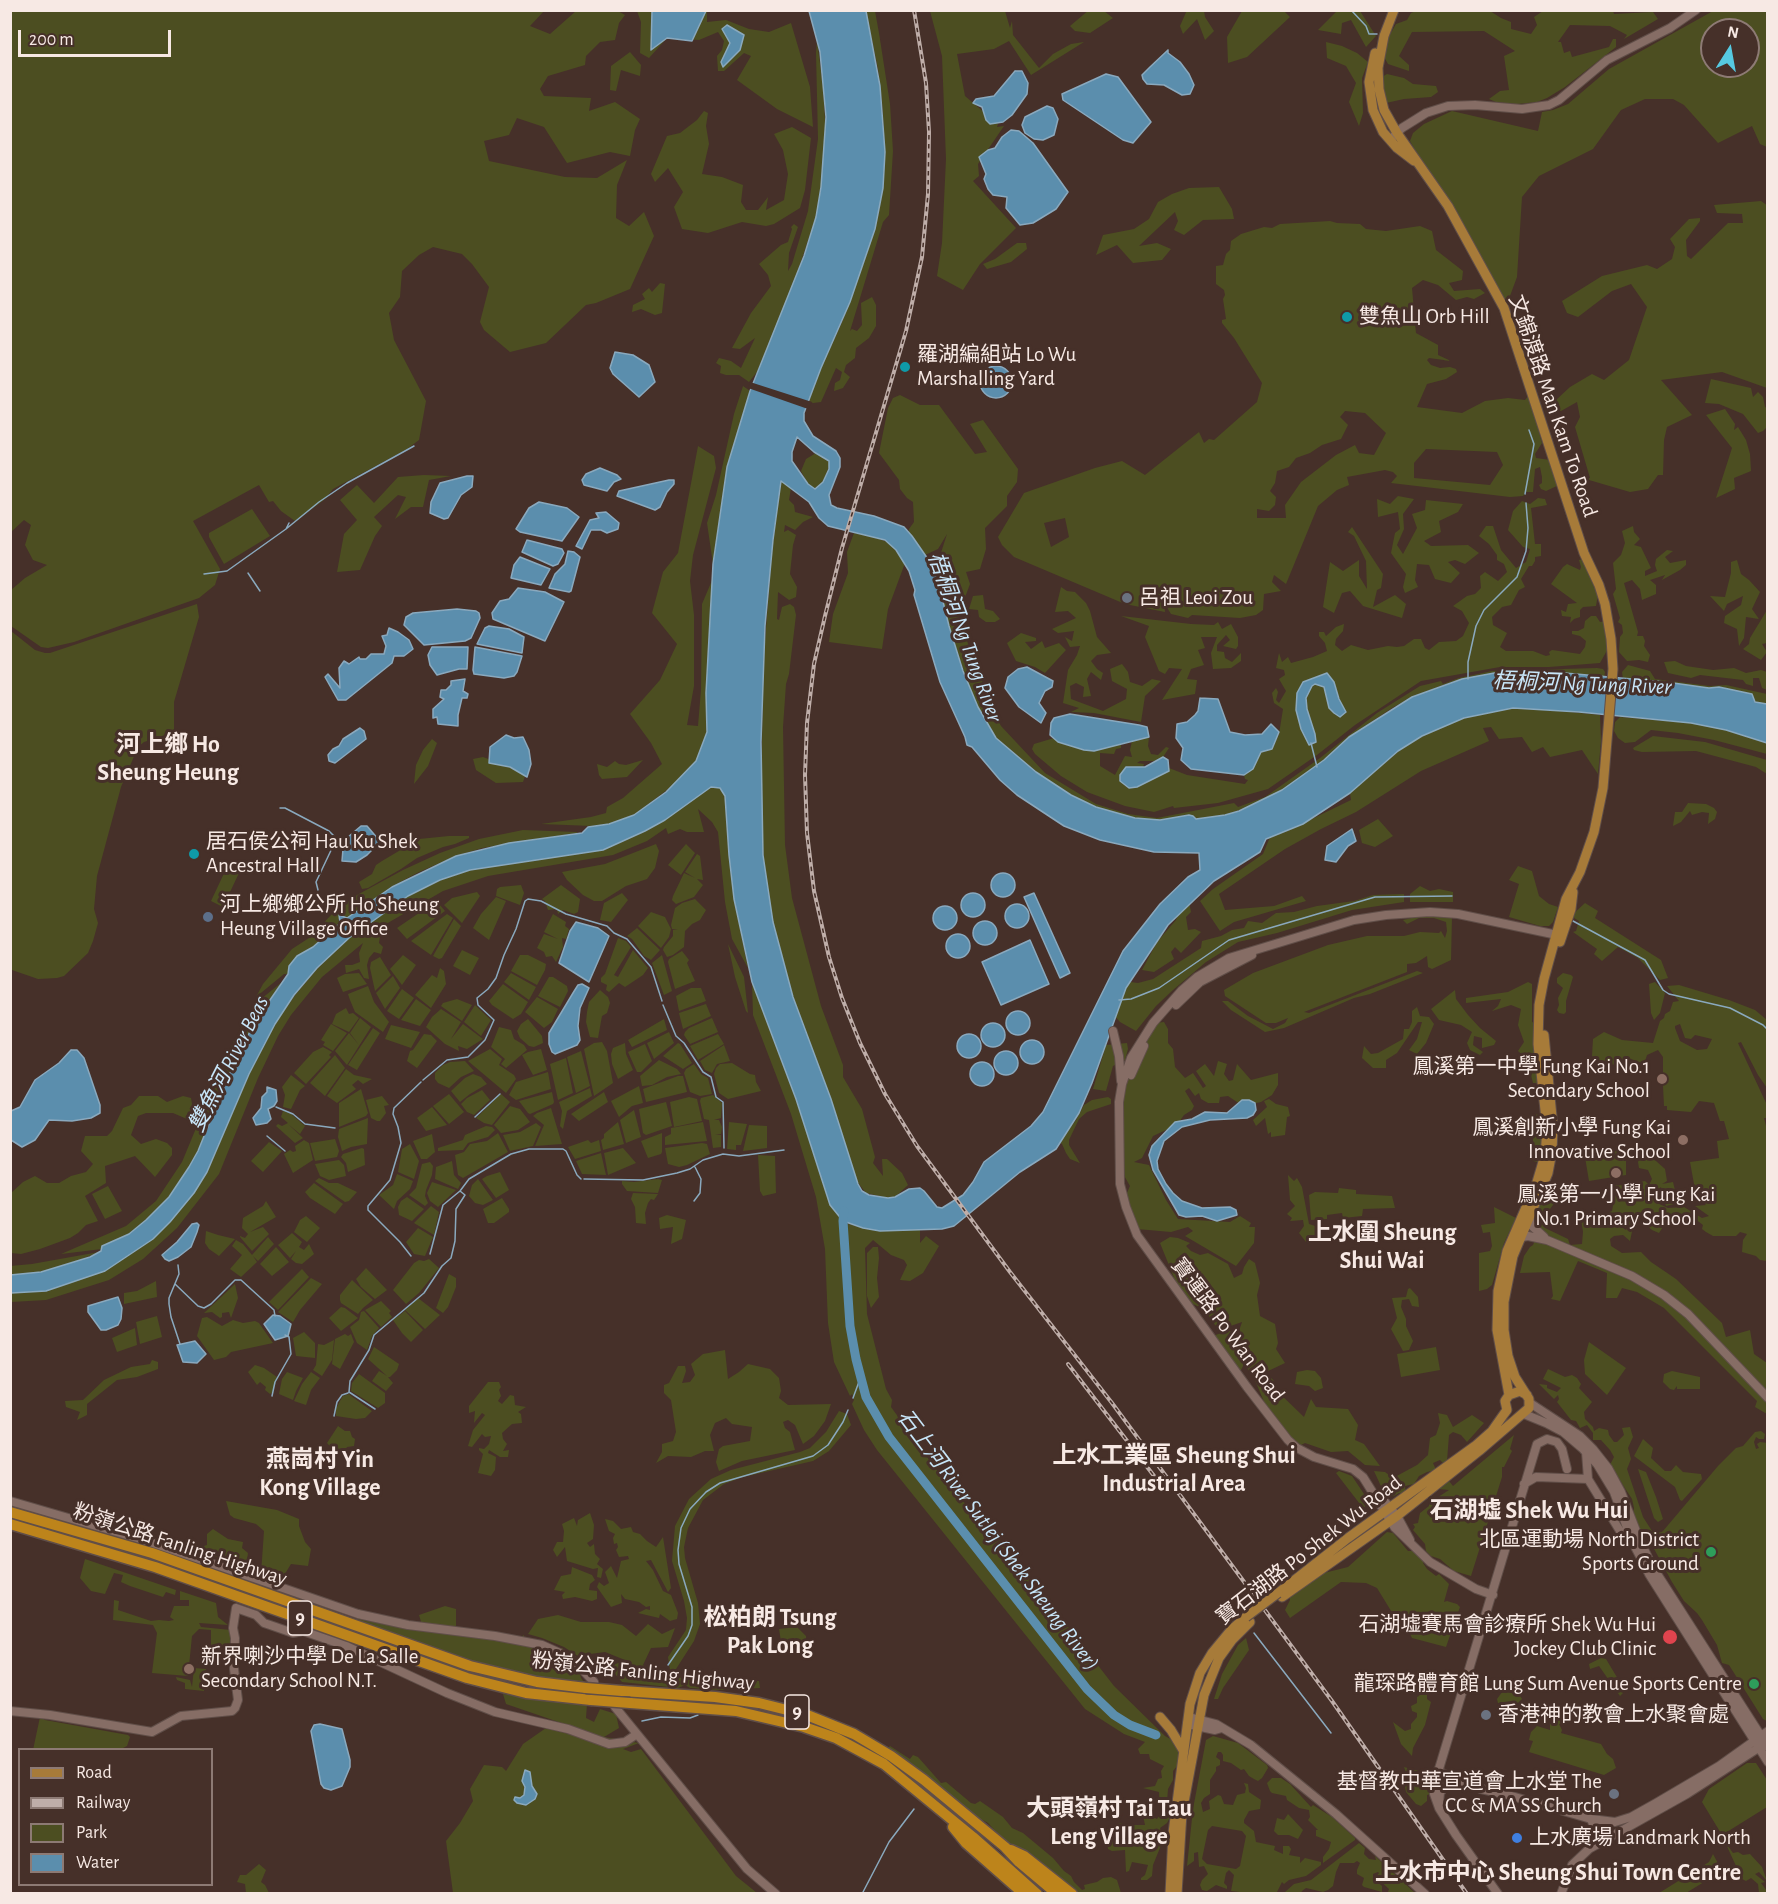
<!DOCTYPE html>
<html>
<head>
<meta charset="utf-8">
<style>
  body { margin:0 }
  #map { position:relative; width:1778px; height:1904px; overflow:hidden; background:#463029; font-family:"Alegreya Sans",sans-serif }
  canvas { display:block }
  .frame { position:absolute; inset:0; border:12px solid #f7e9e4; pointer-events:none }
  .legend { position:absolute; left:18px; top:1748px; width:195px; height:138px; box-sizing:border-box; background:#463029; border:2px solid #8d7a74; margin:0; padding:8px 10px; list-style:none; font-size:18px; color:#f7e9e4 }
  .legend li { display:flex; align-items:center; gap:12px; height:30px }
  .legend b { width:30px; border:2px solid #8d7a74 }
  .north { position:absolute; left:1700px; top:18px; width:60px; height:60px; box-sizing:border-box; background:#463029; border:2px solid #8d7a74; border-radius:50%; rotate:11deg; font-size:16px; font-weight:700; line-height:24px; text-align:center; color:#f7e9e4 }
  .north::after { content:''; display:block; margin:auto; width:21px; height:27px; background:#56c9e1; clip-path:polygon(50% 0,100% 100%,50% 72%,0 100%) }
  .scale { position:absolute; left:18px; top:30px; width:153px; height:27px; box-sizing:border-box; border:3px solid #f7e9e4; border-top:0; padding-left:8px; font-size:18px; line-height:21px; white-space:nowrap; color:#f7e9e4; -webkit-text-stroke:4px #463029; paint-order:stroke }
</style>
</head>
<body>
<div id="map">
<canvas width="1778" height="1904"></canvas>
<div class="frame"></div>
<ul class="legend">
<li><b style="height:8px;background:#a77b39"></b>Road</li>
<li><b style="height:8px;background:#bfaea9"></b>Railway</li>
<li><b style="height:16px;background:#4c4e21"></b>Park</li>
<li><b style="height:16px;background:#5b8ead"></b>Water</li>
</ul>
<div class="north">N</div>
<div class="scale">200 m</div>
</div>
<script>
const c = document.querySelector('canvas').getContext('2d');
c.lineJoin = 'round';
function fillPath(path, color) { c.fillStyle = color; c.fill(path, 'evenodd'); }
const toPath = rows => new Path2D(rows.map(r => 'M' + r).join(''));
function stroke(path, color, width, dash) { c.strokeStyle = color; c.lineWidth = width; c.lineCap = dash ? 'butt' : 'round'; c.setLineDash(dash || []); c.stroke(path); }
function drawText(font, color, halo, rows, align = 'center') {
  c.font = font + ' "Alegreya Sans","Noto Sans SC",sans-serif'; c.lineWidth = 6; c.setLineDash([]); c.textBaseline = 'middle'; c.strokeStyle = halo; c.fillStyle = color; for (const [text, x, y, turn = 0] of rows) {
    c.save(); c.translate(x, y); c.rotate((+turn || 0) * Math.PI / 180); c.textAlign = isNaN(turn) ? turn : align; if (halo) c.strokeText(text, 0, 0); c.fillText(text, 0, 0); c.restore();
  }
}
const green = toPath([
  [545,10,530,26,550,34,576,11,618,11,625,15,619,23,615,40,600,42,586,56,585,65,548,76,540,89,544,96,591,98,589,111,615,102,640,119,635,130,630,156,610,152,567,163,544,127,517,118,509,135,484,141,489,161,565,177,597,178,627,160,617,185,616,218,629,226,644,212,654,236,630,289,596,303,586,305,546,343,510,352,484,330,480,322,489,287,472,264,462,254,433,247,419,255,402,271,400,297,389,313,394,340,426,401,419,440,407,449,333,489,324,500,295,521,281,511,273,501,269,502,259,485,193,521,220,569,215,585,199,598,74,642,48,648,41,647,11,626,11,590,25,578,47,565,33,560,25,545,31,525,24,520,11,532,11,11],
  [1089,10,1104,11,1113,18,1090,33,1075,31,1070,26],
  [1187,10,1204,11,1205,17,1214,31,1205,40,1197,19,1183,34,1180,26],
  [637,11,707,11,707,22,726,20,749,29,769,32,791,23,810,87,813,127,777,109,737,80,751,56,744,53,724,71,718,71,717,56,722,50,724,41,718,32,699,40,667,38,649,58,640,53,641,22],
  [866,11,875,11,879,33,890,104,893,151,889,215,883,222,850,331,852,329,857,331,862,325,861,303,872,297,876,305,876,326,869,338,856,348,855,358,846,365,844,372,850,377,843,388,834,391,835,383,840,380,842,372,836,368,821,402,813,403,809,401,821,368,842,322,866,256,878,215,883,188,885,152,882,102,878,69],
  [930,11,1005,11,1010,28,1012,21,1013,35,1039,68,1053,54,1071,44,1084,42,1031,75,1009,41,994,49,957,54,965,96,998,124,997,127,1004,126,978,164,979,176,973,181,1016,228,980,264,963,290,937,276,942,243,946,159,942,56],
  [1242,11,1284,11,1290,17,1247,57,1228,63,1227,37],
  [1337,11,1360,11,1376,36,1366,47,1351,20,1342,23,1341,34,1318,30],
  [1416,11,1490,11,1501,18,1511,22,1511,29,1531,34,1537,25,1534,17,1543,11,1613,11,1614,14,1653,12,1658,19,1624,39,1627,35,1610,26,1570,25,1558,42,1561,42,1564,53,1570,51,1572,57,1609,47,1613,39,1616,39,1616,47,1565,87,1547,98,1537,102,1517,104,1496,102,1489,99,1500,91,1509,90,1504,56,1515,51,1484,31,1412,32,1399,56,1409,65,1409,71,1388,64,1383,55,1384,45,1396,24,1407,20,1411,13],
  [1713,11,1767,11,1767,147,1760,144,1752,126,1718,143,1684,105,1673,99,1645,99,1621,110,1593,149,1539,176,1522,197,1517,277,1507,304,1450,202,1423,164,1410,141,1413,133,1424,124,1452,111,1538,131,1542,112,1553,110,1568,104,1609,69],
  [1712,30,1748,30,1748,66,1712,66],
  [817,41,823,86,826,136,821,187,816,217,791,291,757,372,749,382,739,375,726,375,720,373,721,366,716,363,719,358,731,361,741,368,755,338,740,349,732,348,751,313,771,286,768,275,759,264,781,245,788,242,792,229,791,227,794,224,798,227,789,253,788,271,792,264,808,211,818,139,816,53],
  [1326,42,1342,46,1357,53,1368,62,1362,78,1363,113,1359,126,1349,102,1356,83,1346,66,1327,58],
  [630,52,641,65,640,76,621,70,616,91,610,90,611,66],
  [1387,74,1404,78,1413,84,1436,86,1438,92,1431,97,1404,99,1386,103,1380,78],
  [704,111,708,113,706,126,709,144,702,174,722,177,743,185,741,202,746,210,758,210,768,197,766,210,784,200,788,174,783,150,774,134,792,127,811,138,805,190,800,208,774,224,766,226,742,222,708,233,682,229,674,207,683,192,668,168,655,182,651,174,667,136,680,133,697,120],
  [1219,187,1232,209,1234,219,1203,220,1184,235,1174,230,1178,221,1175,212,1139,246,1157,243,1171,249,1162,260,1133,263,1117,245,1096,255,1103,235,1134,229,1149,219,1158,202,1172,194,1189,188],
  [1761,201,1768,206,1767,388,1722,372,1661,380,1692,415,1667,427,1664,440,1663,475,1658,475,1648,489,1630,492,1589,480,1575,483,1569,477,1576,481,1590,478,1575,427,1580,417,1577,402,1561,411,1546,413,1542,399,1556,400,1570,387,1592,374,1604,380,1629,360,1647,307,1631,284,1612,291,1578,317,1567,313,1562,301,1602,276,1647,265,1657,269,1672,259,1675,247,1670,239,1689,219,1700,218,1700,221,1686,240,1687,256,1691,259,1728,223,1743,223,1742,214,1717,213,1714,205],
  [1330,221,1337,223,1360,224,1366,229,1386,231,1420,226,1432,231,1436,250,1463,271,1462,280,1449,283,1454,291,1480,289,1485,293,1474,299,1467,297,1456,300,1438,285,1423,280,1412,288,1416,333,1438,345,1438,355,1451,361,1429,358,1427,360,1431,365,1440,368,1450,367,1456,369,1457,372,1446,379,1427,384,1417,407,1462,413,1485,401,1508,398,1525,400,1529,395,1542,443,1535,454,1536,458,1550,460,1559,485,1546,491,1541,489,1539,485,1542,483,1542,477,1540,467,1535,469,1533,492,1526,492,1523,496,1510,497,1391,483,1397,476,1393,472,1385,470,1347,477,1349,485,1337,490,1318,506,1286,584,1274,575,1272,582,1281,591,1264,594,1263,610,1256,615,1240,618,1192,615,1188,618,1171,614,1164,603,1165,612,1125,604,1014,557,1002,545,998,537,1024,493,1095,468,1122,461,1145,475,1199,432,1204,443,1209,439,1214,440,1257,402,1262,383,1234,338,1222,323,1222,320,1226,319,1223,299,1225,295,1224,290,1216,284,1216,266,1223,265,1226,254,1230,250,1231,241,1241,234,1264,227,1272,228,1280,224],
  [1345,411,1365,413,1386,433,1374,455,1359,453,1355,445,1336,455,1301,482,1285,505,1286,518,1257,518,1257,509,1269,511,1275,505,1276,497,1270,491,1275,483,1277,471,1289,467,1296,458,1310,453,1322,445,1341,439,1348,425,1340,417],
  [1426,449,1497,452,1503,465,1490,485,1414,478,1414,463],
  [1065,518,1069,537,1051,547,1044,523],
  [1017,243,1026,243,1027,249,1011,262,987,269,983,264,995,259],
  [660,283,665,284,662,313,655,315,641,309,632,312,633,305,645,299,642,294,649,288,652,292],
  [1711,379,1751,388,1753,397,1758,392,1763,397,1765,407,1767,408,1768,426,1763,431,1758,433,1743,414,1719,404,1705,403],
  [743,386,750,391,727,467,713,564,707,523,716,495,734,414],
  [900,395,920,405,939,405,975,454,987,452,970,424,983,420,1018,469,1017,482,1007,496,1007,506,985,528,986,549,980,569,966,572,970,584,964,600,954,598,940,579,939,559,947,534,938,549,925,555,909,532,909,529,914,522,913,502,907,498,900,489,899,480,879,453,888,408,893,398],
  [1725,409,1735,424,1734,430,1738,427,1746,440,1750,454,1751,471,1734,478,1735,489,1716,498,1732,448,1706,415],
  [698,446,714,456,716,468,693,555,690,581,694,615,694,686,687,725,698,726,701,690,702,604,713,578,706,693,707,732,701,752,696,761,676,783,634,815,609,824,592,826,541,824,591,817,606,813,607,807,623,798,662,764,651,743,630,714,660,680,677,644,652,613,663,572,678,553],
  [816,453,827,459,830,464,823,482,815,489,808,484,801,471,806,459],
  [424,475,451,476,429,480,423,507,411,507,395,519,406,497,398,495,374,517,382,526,375,536,360,570,337,572,344,534,357,520,340,500,357,485,374,503,398,477],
  [783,481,791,488,789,500,794,505,795,512,813,517,803,522,795,530,785,525,784,532,788,530,796,535,793,545,790,574,797,587,796,597,789,600,778,592,777,619,779,620,782,607,790,604,794,607,796,615,789,674,786,684,783,727,785,845,792,898,821,1006,843,1065,843,1077,862,1109,875,1157,873,1163,883,1176,882,1159,887,1159,902,1173,908,1185,895,1197,888,1198,866,1193,855,1179,831,1099,793,997,773,922,765,882,761,814,763,668,772,549,781,482],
  [1398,496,1414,499,1403,514,1404,529,1397,545,1403,554,1417,528,1412,514,1425,510,1426,500,1463,504,1458,512,1439,521,1441,532,1424,541,1431,546,1468,545,1479,553,1465,564,1455,560,1448,562,1460,573,1451,583,1435,579,1429,565,1417,564,1415,580,1418,587,1405,593,1403,587,1406,574,1391,553,1395,533,1400,529,1398,512,1378,517,1377,499,1390,504],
  [1538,498,1545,499,1547,505,1531,508,1535,544,1541,544,1541,556,1535,557,1535,561,1532,566,1529,566,1521,579,1525,587,1519,590,1511,605,1502,607,1492,617,1493,625,1507,633,1500,647,1506,651,1533,651,1546,656,1550,655,1549,652,1552,650,1580,654,1585,647,1586,641,1580,636,1572,634,1572,631,1578,631,1584,628,1585,621,1591,616,1596,616,1600,622,1607,621,1610,645,1600,663,1549,667,1500,667,1421,681,1355,725,1317,755,1268,789,1218,803,1174,808,1173,806,1154,812,1125,806,1087,792,1061,776,1035,754,1032,749,1034,744,1054,738,1058,742,1070,746,1096,750,1121,744,1121,748,1116,749,1114,754,1100,753,1100,766,1115,775,1125,756,1132,757,1130,750,1132,741,1149,737,1148,746,1151,754,1158,755,1166,747,1169,748,1163,757,1154,761,1140,761,1137,763,1144,764,1143,767,1127,767,1137,787,1168,771,1169,768,1187,775,1245,784,1248,780,1245,779,1244,775,1252,768,1261,752,1272,749,1279,734,1283,709,1274,703,1272,693,1276,688,1278,692,1276,700,1279,703,1286,691,1279,679,1285,675,1284,670,1276,668,1279,653,1282,662,1288,657,1291,663,1313,657,1327,651,1325,643,1319,636,1319,632,1324,632,1326,636,1336,627,1344,624,1343,631,1336,639,1335,645,1342,651,1351,645,1368,650,1388,646,1397,647,1404,646,1414,639,1421,639,1425,648,1429,650,1439,642,1456,641,1463,636,1469,623,1462,611,1453,606,1467,596,1475,594,1481,588,1480,576,1485,572,1498,581,1507,572,1504,564,1497,560,1497,555,1489,544,1479,536,1486,526,1493,526,1501,550,1516,568,1526,562,1530,549,1523,547,1508,530,1513,511,1522,501,1530,504],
  [1303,682,1334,682,1342,706,1324,687,1315,684,1311,687,1306,699,1307,712,1316,741,1308,745],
  [252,509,270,536,224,564,209,537,209,533],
  [1633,526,1634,532,1640,539,1634,545,1641,547,1651,568,1645,571,1645,576,1657,571,1655,565,1656,559,1667,550,1673,551,1665,557,1670,563,1686,560,1686,565,1680,570,1662,580,1665,575,1650,580,1656,585,1656,594,1642,600,1640,589,1632,580,1624,583,1638,632,1637,636,1643,636,1645,641,1644,646,1650,655,1648,662,1639,660,1627,661,1619,652,1620,637,1623,633,1622,625,1618,622,1620,618,1613,594,1616,589,1613,563,1621,555,1625,543,1622,531],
  [1352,527,1383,574,1381,588,1377,590,1373,607,1395,595,1406,604,1402,618,1363,606,1350,591,1342,593,1334,613,1323,607,1330,562,1343,571,1359,560,1359,576,1367,589,1366,561,1354,536,1348,532],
  [854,533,871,536,890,543,905,563,888,609,882,649,829,642,833,614,848,573,847,552],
  [1584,558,1598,594,1596,606,1583,607,1580,610,1580,617,1574,619,1570,623,1571,617,1562,616,1561,610,1566,612,1568,604,1577,603,1551,584,1563,567,1567,564,1580,570,1581,567,1579,560],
  [1737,560,1741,574,1749,580,1760,592,1752,609,1759,619,1746,617,1744,638,1739,646,1737,629,1724,623,1725,616,1741,605,1743,596,1727,604,1724,611,1710,596,1725,597,1731,573,1731,562],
  [1061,587,1067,591,1075,592,1086,603,1090,611,1097,637,1111,653,1097,655,1091,661,1097,669,1103,673,1101,680,1091,672,1087,679,1091,696,1083,697,1084,687,1076,683,1070,686,1071,699,1103,711,1126,699,1127,689,1112,681,1110,669,1122,664,1128,672,1130,682,1142,686,1152,679,1161,681,1145,696,1141,722,1094,713,1071,712,1079,708,1063,703,1068,670,1077,655,1080,646,1070,647,1065,637,1072,641,1074,631,1058,633,1052,629,1076,618,1068,611,1055,612],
  [939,588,955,603,979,678,982,680,985,696,1001,726,1045,773,1096,804,1128,814,1157,818,1234,803,1238,807,1265,797,1320,758,1377,713,1420,686,1441,681,1443,684,1459,678,1492,671,1597,668,1603,669,1605,672,1604,677,1542,671,1505,671,1451,682,1412,697,1392,708,1349,737,1324,760,1292,784,1270,798,1251,806,1225,815,1196,819,1193,816,1160,820,1135,818,1096,807,1071,795,1036,772,996,738,972,696,949,626],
  [983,595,985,609,993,611,1000,619,995,622,986,622,979,617,978,610,969,609,973,596],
  [197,604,199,617,174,702,174,732,144,742,138,747,121,787,97,876,94,909,98,923,93,941,88,953,64,976,57,978,38,979,12,970,11,631,35,650,45,653,50,653],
  [1767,610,1767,643,1762,644,1767,652,1761,660,1743,649,1749,644,1750,638],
  [1121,616,1191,624,1214,625,1218,622,1222,629,1231,624,1238,637,1238,646,1236,649,1223,646,1230,640,1226,635,1217,645,1217,651,1224,652,1225,658,1232,662,1241,653,1241,661,1231,668,1213,669,1211,653,1217,637,1201,637,1205,648,1198,650,1204,665,1191,669,1187,679,1197,680,1195,694,1162,700,1182,669,1169,668,1165,674,1159,671,1145,637,1149,626],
  [1021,633,1036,638,1036,641,1025,642,1031,649,1042,641,1045,648,1059,643,1066,650,1045,673,1035,667,1016,661,1007,643],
  [1675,661,1686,666,1713,670,1734,668,1746,673,1761,670,1767,672,1767,690,1762,688,1759,678,1753,678,1753,686,1746,684,1743,680,1700,675,1691,678,1668,673,1664,662],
  [1628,665,1650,671,1655,679,1710,686,1726,685,1767,694,1767,704,1754,702,1719,687,1709,688,1666,682,1623,679,1622,672],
  [1513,708,1541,709,1600,715,1601,741,1598,774,1582,750,1550,757,1543,747,1532,752,1522,737,1499,739,1491,727,1483,728,1489,741,1421,771,1356,812,1321,829,1285,849,1219,894,1225,910,1274,906,1302,896,1306,901,1234,922,1220,931,1200,901,1213,889,1263,854,1270,837,1285,832,1351,800,1350,793,1398,751,1422,736,1464,718],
  [1620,717,1691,723,1726,730,1767,743,1767,754,1714,740,1678,733,1651,730,1635,742,1625,743,1618,738,1614,731,1615,722],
  [1653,736,1705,742,1767,760,1767,774,1756,767,1696,751,1642,752,1634,750,1633,748],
  [432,739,437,743,428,766,414,784,416,765,423,750],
  [483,757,526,773,523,782,496,783,476,770,473,759],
  [643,760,627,777,602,779,599,775,597,764,607,767,615,761,619,764,626,765],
  [712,786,720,788,725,795,729,855,734,899,748,968,732,939,725,902,718,832,712,822,698,809,704,832,687,832,680,829,668,834,666,828,647,841,613,855,488,876,443,891,386,924,373,935,380,936,379,943,383,947,381,954,374,952,369,958,367,965,369,979,364,978,359,969,346,973,345,965,352,965,360,962,359,953,363,943,322,977,291,1015,278,1036,258,1078,219,1174,177,1228,143,1259,109,1280,46,1300,11,1302,11,1293,46,1291,105,1271,153,1239,170,1222,207,1172,249,1074,275,1024,295,995,317,969,349,938,408,896,441,880,470,870,666,819,704,790],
  [1688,803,1706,804,1714,808,1717,812,1715,819,1708,824,1709,813,1702,812,1692,815,1690,811,1681,822,1673,826,1675,812,1682,812],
  [1378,819,1393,836,1375,847,1362,843,1359,830],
  [523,830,577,832,577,833,482,848,456,856,419,872,391,887,347,918,338,919,340,923,313,947,297,956,289,966,288,974,284,974,256,997,263,984,292,949,309,938,334,912,357,895,403,870,440,853,479,839],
  [449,836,469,836,469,838,455,844,443,847,417,858,401,869,368,888,362,889,359,882,372,874,376,865,382,861,419,839],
  [656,844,659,851,655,868,647,879,626,886,602,901,594,901,583,895,567,880,562,872,605,864],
  [686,844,695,853,681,875,668,865],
  [697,854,700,856,703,880,697,879,703,885,694,897,676,904,672,900,673,896,684,873,695,878,685,872],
  [1518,866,1532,871,1539,896,1549,904,1558,907,1553,922,1549,926,1540,926,1509,917,1519,884,1509,880],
  [227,867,239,873,223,907,211,901],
  [521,885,524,893,520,905,496,896,497,889,500,887],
  [561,885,580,899,578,912,574,914,563,910,558,914,557,909,548,910,545,901,542,899],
  [1420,886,1430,891,1439,889,1453,892,1453,902,1410,902,1410,894],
  [477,892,480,896,462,923,444,905,452,898],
  [622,893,628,900,611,922,600,920,604,903],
  [1404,894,1404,902,1352,910,1277,933,1238,942,1206,962,1173,990,1156,1006,1136,1031,1120,1022,1110,1011,1112,994,1124,994,1123,981,1138,983,1153,979,1201,948,1202,941,1221,936,1232,930,1244,928,1248,921,1262,923,1276,913,1294,912,1317,906,1354,901,1373,895],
  [496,897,506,901,489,940,473,928,481,914],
  [695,899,706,910,700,920,692,924,685,931,684,947,673,955,667,957,663,950,664,947,673,936,673,930,678,930,672,929,671,925,675,908,682,903],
  [1189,902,1191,912,1186,917,1188,930,1195,929,1201,932,1181,953,1175,947,1171,952,1174,959,1154,972,1142,970,1157,942,1176,920,1179,910],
  [1585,903,1598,911,1595,918,1661,960,1668,978,1660,980,1638,958,1618,947,1602,961,1594,954,1597,949,1573,932,1576,931,1579,921,1571,916],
  [439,904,445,911,407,939,397,928,419,913],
  [651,912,665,917,671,929,669,937,661,948,638,926],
  [1433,913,1452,916,1451,960,1432,969,1428,967,1427,956,1416,963,1407,964,1407,972,1304,1012,1309,1013,1417,971,1423,973,1370,994,1354,998,1284,1028,1265,1032,1231,1010,1222,1001,1228,1001,1248,1016,1273,1029,1285,1023,1288,1018,1276,1023,1266,1023,1225,996,1224,990,1253,973,1328,945,1367,936,1404,936,1420,932,1439,933,1441,931,1445,938,1447,931,1446,922,1434,918,1419,918,1407,924,1403,920],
  [447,914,453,918,431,955,411,941],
  [553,914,566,922,565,926,569,929,566,939,562,938,563,947,556,962,552,956,546,957,544,952,537,948,544,934,558,939,544,932],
  [454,919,461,926,442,958,439,959,433,956],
  [637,928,660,950,651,960,644,956,632,939,627,936],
  [618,938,626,941,631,947,614,975,618,977,633,950,648,968,643,975,625,987,619,983,609,992,606,990,607,985,601,982,601,978,605,974],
  [728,944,744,977,748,1013,746,1011,735,977],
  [462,950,479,958,470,975,453,966],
  [682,951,689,960,687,963,695,981,675,989,668,962,669,959],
  [403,955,416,965,402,985,390,969],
  [520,955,528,955,546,964,545,970,537,985,511,971],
  [662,955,672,991,664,995,652,963],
  [380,957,391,975,375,991,370,968,371,962],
  [440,968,444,971,446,984,431,1008,415,995,432,975,437,978],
  [359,973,367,984,343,992,337,978,345,974],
  [511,973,536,987,529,1000,504,982],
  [1563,973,1571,975,1573,977,1566,1001,1566,1012,1564,1014,1559,1013,1557,1010,1559,1005,1558,998,1563,988,1557,983,1557,978],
  [393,976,400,988,385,1009,376,993],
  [549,977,553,977,567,986,568,991,560,1007,538,996],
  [282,982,259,1015,241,1046,198,1151,189,1167,169,1197,146,1220,129,1234,102,1249,61,1254,126,1226,156,1201,182,1162,226,1056,245,1020,256,1003],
  [752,982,796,1099,830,1205,843,1221,848,1224,880,1231,920,1228,920,1243,926,1236,939,1246,923,1273,910,1281,900,1280,907,1265,904,1260,891,1255,873,1240,865,1248,867,1314,886,1389,892,1400,891,1407,957,1498,962,1500,973,1513,979,1512,1114,1686,1165,1736,1174,1741,1175,1745,1178,1747,1181,1754,1178,1765,1173,1771,1173,1780,1168,1789,1167,1802,1171,1804,1172,1814,1167,1823,1160,1828,1164,1838,1153,1865,1152,1876,1147,1880,1141,1880,1141,1878,1145,1875,1148,1865,1132,1862,1129,1871,1126,1872,1125,1850,1112,1851,1108,1849,1106,1830,1118,1823,1130,1825,1145,1825,1143,1815,1148,1815,1157,1819,1160,1815,1159,1792,1143,1788,1155,1786,1158,1779,1162,1778,1161,1771,1164,1766,1150,1759,1149,1754,1140,1754,1138,1749,1145,1742,1124,1734,1085,1709,877,1450,864,1430,852,1404,854,1400,852,1394,850,1396,834,1362,828,1323,825,1249,816,1197,791,1114,753,1015],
  [1528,982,1532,984,1532,1022,1535,1023,1540,1083,1533,1083,1527,1059,1518,1051,1524,1042,1518,1025,1521,1009,1511,1005,1492,1011,1498,1006,1501,999,1466,1003,1466,998,1508,992],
  [1655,982,1665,993,1660,1013,1654,1020,1651,1013,1649,984],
  [503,984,528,1002,521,1014,513,1019,492,1005,489,1001],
  [1679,985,1729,1000,1755,1010,1767,1020,1767,1088,1758,1075,1741,1042,1738,1043,1767,1105,1767,1118,1764,1118,1768,1134,1767,1261,1760,1260,1756,1256,1742,1252,1743,1240,1747,1234,1740,1232,1736,1236,1713,1236,1706,1232,1702,1229,1703,1225,1694,1218,1676,1212,1668,1219,1659,1233,1652,1230,1644,1223,1644,1220,1640,1216,1629,1215,1633,1227,1630,1241,1623,1235,1614,1236,1610,1239,1611,1246,1622,1253,1641,1252,1651,1262,1676,1279,1722,1323,1726,1337,1750,1330,1754,1354,1767,1363,1767,1414,1755,1407,1757,1401,1664,1308,1637,1292,1622,1288,1617,1298,1606,1298,1607,1273,1578,1261,1560,1301,1551,1299,1553,1296,1550,1272,1520,1273,1524,1256,1530,1247,1533,1245,1539,1231,1531,1220,1543,1195,1555,1194,1560,1196,1546,1214,1545,1228,1568,1239,1570,1245,1582,1244,1583,1232,1581,1219,1592,1226,1605,1217,1608,1218,1626,1230,1627,1228,1625,1219,1619,1212,1607,1213,1612,1211,1614,1200,1602,1193,1607,1186,1625,1185,1645,1181,1649,1185,1652,1179,1648,1170,1639,1168,1638,1162,1640,1157,1650,1158,1656,1161,1665,1169,1667,1181,1662,1184,1673,1182,1678,1203,1666,1206,1661,1187,1653,1193,1657,1203,1668,1208,1684,1207,1702,1218,1709,1216,1695,1206,1706,1205,1696,1195,1690,1162,1719,1158,1717,1141,1729,1139,1724,1121,1720,1121,1714,1103,1699,1101,1691,1112,1667,1110,1667,1106,1664,1106,1663,1086,1663,1057,1658,1050,1647,1055,1644,1064,1626,1057,1620,1064,1607,1065,1592,1056,1593,1039,1604,1032,1622,1040,1653,1043,1660,1021,1664,1018,1665,1014,1670,1011,1673,1002,1679,1001,1667,986],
  [1680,1024,1685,1038,1691,1039,1695,1035,1712,1039,1707,1049,1697,1050,1680,1041,1675,1028,1675,1026],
  [368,986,374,1002,389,1022,383,1032,355,1012,350,1000,348,994],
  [691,988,701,988,706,1001,679,1011,676,996],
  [402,989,414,998,399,1019,387,1011],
  [600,990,608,997,610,1003,607,1013,602,1016,598,1038,590,1037,586,1022,587,1012,589,1002],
  [1455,990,1456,999,1468,1015,1480,1028,1496,1041,1494,1045,1482,1048,1482,1038,1474,1036,1473,1045,1483,1052,1480,1055,1470,1050,1467,1043,1472,1032,1461,1025,1439,1020,1431,1009],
  [537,997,558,1009,552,1022,544,1028,525,1012],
  [416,999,431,1010,420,1026,401,1020],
  [457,999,472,1005,462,1021,441,1006,443,1003],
  [706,1004,711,1016,683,1029,679,1013],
  [475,1005,491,1020,481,1036,464,1022],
  [1417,1007,1420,1016,1429,1017,1434,1024,1426,1043,1417,1054,1409,1050,1417,1039,1422,1022,1418,1022,1397,1053,1386,1060,1386,1068,1373,1068,1362,1058,1364,1046,1371,1054,1378,1053,1403,1039,1404,1029,1409,1029,1412,1022,1412,1011],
  [346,1008,349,1014,353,1013,359,1018,349,1032,332,1024,336,1014],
  [441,1009,461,1022,451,1039,463,1024,483,1039,467,1049,458,1046,459,1051,445,1044,426,1027,432,1017],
  [360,1018,371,1027,347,1065,335,1051,349,1033,359,1045,350,1033],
  [712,1018,718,1032,690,1044,684,1035,685,1032,689,1028],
  [528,1019,542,1036,543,1043,534,1047,529,1046,520,1038,517,1031,521,1024],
  [664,1019,667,1030,632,1047,628,1040],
  [1164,1022,1168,1029,1168,1043,1173,1049,1175,1067,1185,1078,1193,1073,1203,1088,1206,1086,1196,1071,1205,1064,1214,1076,1218,1061,1227,1064,1224,1074,1229,1081,1233,1080,1237,1064,1251,1080,1278,1073,1278,1085,1272,1095,1261,1102,1243,1106,1228,1096,1220,1097,1219,1103,1208,1103,1201,1099,1199,1093,1195,1096,1189,1088,1185,1091,1194,1106,1192,1110,1184,1115,1177,1125,1153,1136,1142,1158,1134,1162,1149,1165,1166,1200,1178,1219,1230,1222,1240,1216,1251,1223,1249,1227,1255,1227,1254,1243,1236,1266,1185,1236,1193,1231,1188,1227,1171,1232,1137,1229,1126,1195,1130,1186,1122,1172,1119,1095,1125,1066,1146,1048,1147,1038,1156,1023],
  [331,1024,347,1033,333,1051,323,1045,325,1042,321,1040],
  [391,1025,420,1032,411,1048,385,1039],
  [499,1027,511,1030,514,1039,524,1045,527,1050,506,1068,501,1064,505,1059,491,1047],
  [373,1028,380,1033,357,1070,348,1065],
  [669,1032,674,1043,654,1059,647,1043],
  [424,1034,431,1035,437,1041,417,1068,407,1061,410,1051,413,1050],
  [718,1034,724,1044,698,1060,690,1046],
  [602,1042,607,1051,613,1083,594,1096,584,1049,594,1043],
  [625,1043,626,1054,633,1070,618,1079,612,1064,611,1054,613,1048],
  [678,1043,680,1044,692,1063,683,1069,663,1056],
  [1127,1043,1128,1049,1125,1060,1113,1066,1106,1091,1093,1089,1106,1045],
  [645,1044,652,1061,641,1072,637,1072,628,1052],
  [724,1045,730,1061,717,1064,712,1073,705,1070,700,1061],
  [323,1047,332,1052,329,1055,331,1057,306,1084,294,1073,313,1052],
  [490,1049,502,1059,499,1065,514,1075,516,1079,506,1093,468,1061],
  [541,1049,547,1070,533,1075,522,1055,528,1052],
  [581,1051,590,1086,576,1093,567,1057],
  [335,1055,345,1068,325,1096,310,1083],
  [566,1058,573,1093,558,1100,550,1064],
  [659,1060,677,1069,681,1074,667,1077,652,1085,642,1086,640,1076],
  [465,1061,474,1071,461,1077,449,1088,438,1083,435,1079,435,1073,443,1065,450,1062],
  [732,1063,750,1074,755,1075,756,1082,761,1091,728,1099,719,1093,714,1074,716,1068,720,1064],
  [694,1064,701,1074,708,1078,712,1094,700,1096,690,1092,684,1073,686,1069],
  [346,1069,354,1075,372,1079,363,1084,358,1080,352,1085,356,1089,337,1103,327,1096],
  [548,1072,551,1089,516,1100,509,1095,516,1082],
  [473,1074,481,1077,487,1084,470,1094,460,1102,451,1091,465,1078],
  [291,1075,305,1086,300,1090,291,1109,283,1107,285,1095,282,1087],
  [678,1076,683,1076,687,1092,646,1102,643,1089],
  [639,1086,643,1103,632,1106,619,1117,611,1101],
  [590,1088,592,1096,567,1111,563,1129,560,1126,562,1111,559,1102],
  [361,1089,368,1113,366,1116,339,1127,339,1103],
  [482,1090,490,1100,474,1115,467,1112,461,1104,467,1098],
  [552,1092,554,1102,553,1104,530,1114,528,1113,519,1101],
  [604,1092,608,1102,579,1121,571,1114],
  [449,1094,464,1112,449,1124,433,1106],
  [501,1094,510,1102,492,1125,484,1123,476,1118],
  [713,1095,722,1103,721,1118,714,1120,719,1120,722,1127,721,1134,715,1134,721,1135,721,1147,713,1148,709,1120,704,1119,700,1101,701,1098],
  [139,1096,158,1096,167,1102,183,1096,191,1098,193,1110,187,1119,173,1113,146,1113,138,1116,131,1135,141,1144,156,1139,167,1143,172,1148,172,1155,155,1177,135,1156,105,1166,106,1183,85,1196,98,1221,86,1225,78,1233,70,1238,40,1249,21,1254,11,1253,11,1193,23,1182,35,1176,47,1183,59,1183,71,1176,86,1172,93,1164,81,1151,85,1136,107,1136,112,1131,123,1108,131,1105],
  [382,1096,389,1105,384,1106,386,1113,380,1121,377,1121,371,1118,366,1100],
  [689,1097,697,1099,702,1121,674,1127,670,1102],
  [1108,1097,1111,1099,1111,1104,1087,1112,1079,1119,1069,1140,1069,1145,1080,1163,1070,1159,1066,1153,1062,1144,1059,1142,1076,1120,1084,1105,1092,1100],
  [1269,1099,1276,1104,1288,1107,1290,1116,1287,1117,1285,1135,1271,1137,1271,1132,1268,1134,1265,1118,1256,1126,1253,1120,1267,1107,1264,1101],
  [666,1102,672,1126,646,1135,643,1133,639,1109],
  [510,1106,520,1109,530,1122,518,1130,501,1133,494,1125],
  [432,1107,447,1125,426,1131,417,1118],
  [551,1108,562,1144,535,1146,544,1125,533,1116,537,1113],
  [634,1110,641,1137,626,1143,620,1120],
  [283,1111,291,1114,305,1126,300,1134,288,1124,303,1138,295,1143,276,1126,278,1124,282,1126,288,1123,281,1117],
  [1537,1114,1541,1117,1540,1137,1545,1142,1544,1156,1537,1162,1530,1160,1533,1143,1533,1118],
  [368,1118,367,1144,351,1147,342,1151,338,1137,339,1129],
  [618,1122,624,1144,603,1150,601,1140,604,1138,604,1134],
  [703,1122,707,1141,665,1145,665,1137,671,1134,671,1128],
  [729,1122,747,1124,741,1145,736,1145,736,1150,727,1149],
  [536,1123,541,1127,533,1146,510,1151,503,1135,520,1132],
  [749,1125,767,1126,767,1148,743,1151],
  [486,1126,492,1127,495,1130,488,1137,468,1143,463,1150,438,1151,438,1148,463,1140,465,1135],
  [498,1133,508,1152,463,1178,458,1175,455,1155,464,1152,470,1144,487,1141],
  [662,1133,662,1152,661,1154,648,1158,641,1141],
  [432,1134,435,1152,427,1159,421,1159,413,1141],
  [335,1139,339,1151,337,1157,315,1161,310,1143],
  [304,1140,309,1143,313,1160,293,1173,284,1154,290,1150,293,1152,296,1151,295,1146],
  [588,1140,591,1143,599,1140,601,1151,575,1159,568,1147],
  [269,1142,282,1151,263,1172,251,1161],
  [702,1143,707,1144,710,1154,687,1165,679,1167,668,1164,665,1148],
  [410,1144,419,1161,414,1179,398,1172,402,1149],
  [362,1148,364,1149,365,1165,348,1172,346,1163,341,1157,343,1154],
  [623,1148,636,1163,608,1175,604,1153],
  [1622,1150,1624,1161,1626,1161,1626,1175,1589,1181,1585,1157],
  [601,1153,606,1175,582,1174,576,1161],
  [758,1155,775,1156,776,1193,763,1196,760,1191],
  [339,1160,344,1165,346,1176,329,1180,320,1176,315,1164],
  [452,1161,454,1175,461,1183,458,1189,435,1179,436,1167],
  [430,1162,433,1166,432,1175,426,1190,425,1196,428,1203,425,1206,409,1195,416,1188,422,1164],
  [500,1172,509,1190,496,1198,482,1179,487,1176],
  [397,1174,413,1181,410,1189,397,1201,394,1209,379,1195,393,1185],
  [1288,1175,1294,1181,1297,1178,1302,1187,1309,1224,1315,1226,1315,1235,1311,1242,1306,1242,1299,1233,1304,1226,1303,1220,1290,1221,1292,1218,1287,1214,1295,1206,1290,1200],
  [319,1178,329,1183,338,1183,357,1192,349,1201,345,1202,315,1181],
  [478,1179,493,1200,483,1205,475,1203,469,1196,472,1185],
  [658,1179,662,1180,658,1193,627,1191,622,1184,622,1181,634,1182],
  [432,1182,456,1190,438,1207,430,1201,427,1193],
  [314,1183,343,1204,335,1214,310,1198,305,1192],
  [108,1186,122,1211,105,1219,92,1194],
  [1339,1188,1356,1190,1356,1194,1392,1196,1395,1208,1363,1209,1362,1216,1343,1218,1342,1213,1327,1215,1327,1219,1311,1220,1309,1195,1315,1192,1338,1193],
  [633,1193,658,1194,654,1200,651,1199,648,1203,645,1213,646,1224,636,1223,635,1207,631,1199],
  [407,1197,424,1209,412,1221,399,1215,398,1207,401,1201],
  [502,1198,509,1209,509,1212,494,1223,488,1223,483,1209],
  [266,1201,276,1217,250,1232,263,1227,269,1234,252,1251,240,1237,240,1236,245,1238,248,1234,242,1228,243,1218,263,1206],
  [431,1206,439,1212,434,1235,414,1223],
  [1494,1207,1516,1218,1504,1243,1492,1285,1487,1289,1479,1291,1479,1253,1490,1251,1492,1246,1490,1232,1483,1233,1481,1225,1495,1223],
  [667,1215,686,1220,682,1239,671,1244,673,1227,660,1229,659,1218],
  [306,1216,320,1228,307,1242,294,1232,300,1220],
  [418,1228,433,1237,425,1256,414,1254,406,1242],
  [206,1231,218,1235,235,1239,219,1256,209,1249,205,1243],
  [292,1233,302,1242,299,1247,304,1250,309,1244,314,1254,302,1264,296,1263,291,1259,296,1251,290,1258,278,1245],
  [268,1237,274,1244,258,1261,253,1256,257,1262,241,1277,230,1269,242,1255,232,1246,236,1240,243,1244,252,1255],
  [1170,1237,1178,1238,1190,1243,1186,1246,1191,1251,1200,1255,1208,1253,1228,1264,1234,1278,1242,1274,1244,1267,1249,1259,1255,1263,1260,1283,1257,1295,1260,1316,1275,1324,1278,1343,1276,1349,1285,1363,1266,1372,1274,1381,1276,1390,1304,1417,1311,1399,1316,1407,1348,1409,1358,1425,1355,1440,1364,1444,1380,1466,1365,1465,1348,1451,1331,1452,1305,1443,1299,1446,1298,1452,1268,1411,1254,1378,1244,1364,1240,1372,1231,1373,1208,1338,1226,1331,1239,1331,1242,1322,1222,1329,1215,1325,1204,1309,1186,1301,1179,1290,1160,1243],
  [276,1247,289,1262,272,1276,260,1264],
  [873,1247,878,1247,879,1258,877,1278,879,1297,871,1308,867,1296,867,1253],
  [99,1252,77,1261,41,1272,11,1275,10,1266,32,1264],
  [429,1259,439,1268,419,1293,406,1304,393,1290,414,1263,419,1260,424,1261],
  [366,1268,387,1290,375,1299,361,1287,356,1279],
  [302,1269,309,1277,278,1310,269,1302],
  [449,1274,456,1278,456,1287,448,1307,443,1313,436,1308],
  [311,1278,322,1284,300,1310,293,1322,278,1312],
  [352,1280,373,1300,363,1308,358,1314,341,1303,340,1300,340,1295],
  [156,1281,157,1297,124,1304,124,1293,137,1291],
  [235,1284,238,1298,231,1318,229,1312,222,1313,222,1317,220,1318,212,1312,204,1313],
  [1410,1288,1418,1297,1419,1307,1412,1306,1409,1299,1402,1300,1401,1307,1406,1319,1406,1326,1413,1341,1409,1350,1403,1351,1391,1329,1397,1318,1392,1298,1406,1297,1408,1289],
  [418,1298,440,1315,425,1329,405,1310],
  [381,1301,391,1311,389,1313,392,1317,381,1327,365,1310],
  [341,1307,345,1308,358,1318,341,1331,329,1318],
  [364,1311,379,1328,372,1336,367,1350,357,1343,350,1327,359,1320,361,1312],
  [405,1311,423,1330,411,1342,402,1333,393,1320],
  [157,1316,162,1337,140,1344,136,1322],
  [207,1317,222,1326,233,1320,243,1323,255,1321,259,1323,273,1343,231,1352,226,1357,214,1360,197,1336,202,1318],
  [135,1328,137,1345,117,1352,112,1338],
  [304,1332,315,1343,315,1358,296,1356,293,1338],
  [345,1334,348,1336,351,1334,354,1342,340,1369,332,1364,334,1347,335,1339],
  [334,1340,332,1360,322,1376,313,1370,316,1365,318,1344,324,1345],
  [1589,1342,1626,1368,1607,1395,1585,1374,1584,1360],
  [374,1347,399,1364,397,1370,390,1377,388,1377,393,1383,386,1391,372,1381,379,1371,387,1376,368,1359],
  [1436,1347,1440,1370,1401,1377,1397,1354],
  [725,1350,728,1379,739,1372,748,1364,770,1369,779,1378,781,1391,779,1398,788,1405,831,1404,825,1421,814,1436,803,1444,795,1425,788,1420,783,1422,785,1428,790,1432,795,1450,742,1461,719,1471,716,1462,719,1449,723,1446,750,1441,752,1427,732,1424,726,1418,715,1423,710,1435,714,1451,705,1451,691,1457,668,1456,656,1463,662,1452,662,1444,673,1441,676,1432,671,1400,664,1393,664,1385,669,1383,678,1366,685,1366,686,1371,682,1383,690,1382,695,1375,691,1364,703,1354],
  [152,1360,158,1362,158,1369,137,1377,117,1380,87,1404,87,1415,77,1420,80,1412,66,1407,65,1401,83,1400,104,1380,131,1367,150,1364],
  [255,1365,264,1368,277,1377,273,1392,270,1394,265,1390,266,1387,260,1382,257,1385,248,1372],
  [1548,1369,1565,1377,1572,1375,1577,1378,1581,1384,1579,1388,1592,1402,1584,1412,1585,1419,1593,1427,1594,1431,1599,1428,1608,1430,1609,1435,1614,1442,1617,1442,1624,1435,1622,1428,1630,1427,1633,1437,1628,1448,1631,1459,1627,1469,1643,1517,1652,1531,1656,1533,1661,1532,1660,1533,1663,1531,1718,1466,1736,1448,1743,1446,1755,1432,1761,1431,1765,1434,1764,1439,1759,1439,1756,1437,1754,1442,1756,1449,1759,1448,1757,1444,1760,1442,1768,1443,1767,1721,1763,1719,1729,1665,1722,1663,1717,1645,1702,1620,1697,1613,1684,1601,1672,1582,1646,1534,1639,1530,1633,1515,1634,1508,1632,1499,1610,1465,1614,1457,1610,1450,1601,1440,1593,1440,1593,1433,1587,1425,1580,1428,1576,1421,1571,1420,1557,1402,1559,1399,1558,1395,1554,1399,1539,1384,1547,1385,1547,1388,1557,1392,1561,1388,1543,1379],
  [1307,1370,1315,1371,1321,1378,1323,1388,1315,1391,1309,1386,1295,1384,1297,1372],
  [1672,1371,1700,1377,1700,1389,1677,1389,1677,1386,1674,1390,1670,1389,1663,1382,1664,1374],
  [287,1372,303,1378,296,1391,293,1400,279,1394,282,1379],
  [311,1372,320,1378,311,1390,306,1405,294,1401,302,1384],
  [359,1374,385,1393,385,1403,378,1408,351,1391,352,1383],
  [488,1382,499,1382,501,1387,499,1390,501,1396,498,1401,502,1404,510,1395,514,1396,515,1405,526,1407,518,1412,521,1414,522,1423,512,1424,502,1433,503,1439,507,1444,503,1451,509,1450,508,1457,500,1457,489,1450,488,1453,496,1457,495,1470,491,1476,478,1473,483,1454,479,1450,479,1448,484,1449,489,1444,491,1436,485,1437,482,1434,472,1447,468,1446,473,1430,485,1415,482,1413,474,1423,475,1411,469,1413,469,1406],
  [349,1394,351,1396,372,1411,365,1418,356,1419,336,1416,336,1409,340,1401,343,1396],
  [839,1411,847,1414,851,1425,829,1451,813,1461,743,1477,724,1484,703,1500,688,1528,684,1547,685,1558,698,1603,700,1624,694,1641,676,1669,670,1670,668,1657,686,1630,687,1618,684,1601,672,1561,675,1526,689,1499,711,1479,731,1470,800,1452,810,1448,826,1432],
  [1438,1413,1447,1415,1453,1427,1472,1415,1484,1423,1467,1442,1461,1435,1453,1432,1449,1435,1447,1461,1444,1464,1440,1460,1433,1463,1436,1470,1427,1472,1419,1476,1414,1484,1405,1486,1406,1495,1399,1493,1394,1496,1385,1495,1374,1471,1385,1472,1393,1478,1417,1465,1428,1455,1430,1438,1436,1435,1440,1423],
  [338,1426,345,1431,350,1431,352,1437,355,1439,354,1446,347,1447,343,1454,339,1456,327,1443],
  [1514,1435,1510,1449,1512,1451,1504,1467,1502,1467,1502,1477,1471,1576,1454,1571,1440,1559,1431,1556,1426,1551,1425,1544,1413,1530,1415,1527,1413,1524,1418,1523,1420,1513,1429,1506,1429,1503,1449,1490,1439,1489,1446,1483,1449,1481,1453,1486],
  [1643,1439,1653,1448,1651,1458,1665,1471,1671,1471,1676,1465,1683,1472,1701,1474,1702,1479,1682,1501,1680,1500,1675,1487,1634,1456],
  [1638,1469,1646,1472,1656,1497,1663,1519,1658,1522,1654,1518],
  [1339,1471,1352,1476,1370,1503,1363,1508,1336,1473],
  [226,1501,277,1510,299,1519,299,1526,305,1542,311,1549,308,1566,291,1564,283,1577,279,1576,275,1580,261,1574,264,1531,256,1524,234,1518,230,1515],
  [590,1513,594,1525,593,1539,587,1543,590,1547,594,1544,595,1554,600,1559,597,1564,603,1569,601,1578,597,1577,598,1568,593,1569,567,1561,565,1547,557,1557,553,1550,557,1542,563,1542,564,1531,562,1524,574,1518,577,1526,578,1520],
  [605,1519,613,1521,621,1529,631,1527,633,1532,640,1534,647,1541,656,1547,663,1537,671,1588,668,1592,651,1560,646,1561,653,1570,663,1591,671,1595,678,1613,677,1619,670,1621,660,1614,659,1618,638,1613,646,1609,650,1610,650,1606,646,1607,639,1602,625,1599,621,1594,622,1603,611,1607,597,1587,599,1582,604,1586,609,1583,605,1572,611,1566,617,1578,621,1561,629,1559,628,1556,619,1557,616,1550,618,1547,617,1543,614,1544,613,1538,615,1534,609,1531],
  [213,1529,228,1539,243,1542,242,1548,248,1553,246,1568,194,1549,207,1545,207,1534],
  [1387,1532,1393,1533,1408,1551,1417,1551,1424,1558,1423,1563,1427,1569,1436,1576,1439,1574,1449,1584,1444,1602,1447,1601,1457,1604,1460,1607,1446,1647,1412,1638,1408,1630,1396,1619,1377,1588,1366,1583,1341,1582,1290,1618,1285,1610,1290,1600,1290,1594,1320,1574,1348,1567],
  [85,1559,176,1590,175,1595,166,1592,163,1597,130,1586,121,1582,123,1575,114,1573,105,1594,91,1591,80,1578],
  [572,1567,592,1575,595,1580,590,1584,589,1590,597,1591,597,1599,592,1601,575,1597,563,1599,562,1595,565,1592,554,1590,561,1576,571,1574],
  [180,1591,216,1603,218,1617,228,1625,199,1623,201,1627,231,1630,232,1649,211,1648,211,1630,199,1629,192,1636,188,1676,152,1673,157,1633,153,1625,113,1620,114,1600,119,1601,118,1610,151,1621,159,1620,169,1621,174,1620,170,1617,174,1606,189,1606,189,1600,180,1600],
  [445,1606,456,1609,456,1629,422,1625,419,1615],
  [558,1615,581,1622,609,1622,622,1625,636,1636,648,1624,662,1634,675,1628,668,1647,651,1648,643,1665,663,1677,759,1681,760,1688,720,1690,690,1688,685,1685,678,1688,622,1682,609,1667,625,1660,605,1652,590,1654,584,1660,564,1647,542,1638,528,1634,538,1619],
  [355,1618,410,1630,514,1641,524,1635,524,1641,557,1649,562,1648,576,1657,581,1678,584,1682,529,1676,477,1663,372,1627],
  [797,1627,806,1636,807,1654,783,1654,779,1629],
  [1246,1638,1249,1650,1223,1688,1218,1699,1214,1699,1222,1674,1238,1645],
  [1601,1658,1606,1659,1621,1684,1620,1687,1623,1693,1620,1696,1599,1666,1590,1669,1589,1664],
  [194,1668,206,1669,204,1691,185,1689,185,1683,177,1680,176,1677,190,1680,192,1687],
  [1430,1675,1437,1681,1427,1689,1427,1699,1431,1702,1425,1725,1413,1748,1412,1756,1401,1744,1393,1722,1405,1731,1411,1729,1411,1724,1417,1717,1417,1713,1412,1711,1411,1706,1417,1703,1417,1697,1419,1696,1423,1689,1423,1681],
  [1509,1681,1512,1682,1522,1699,1516,1705,1509,1707,1498,1703,1497,1699,1505,1688,1504,1683],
  [503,1694,532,1699,587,1704,586,1718,594,1722,600,1709,616,1714,619,1728,604,1737,639,1743,623,1749,631,1752,641,1749,736,1876,757,1893,453,1893,446,1841,460,1823,473,1801,470,1789,484,1765,502,1767,506,1771,523,1744,546,1728,573,1735,579,1729,506,1704],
  [1556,1708,1565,1708,1572,1718,1571,1721,1559,1724,1562,1730,1561,1733,1601,1744,1607,1754,1613,1759,1616,1768,1604,1775,1529,1752,1533,1741,1529,1740,1531,1732,1537,1726,1550,1730,1550,1724,1553,1722,1558,1723,1554,1721,1548,1713],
  [40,1717,45,1720,128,1735,130,1737,127,1746,121,1749,33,1750],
  [1213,1736,1238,1743,1267,1765,1268,1768,1262,1778,1258,1781,1254,1779,1249,1776,1244,1769,1241,1770,1231,1763,1223,1761,1223,1755,1221,1752,1218,1752,1216,1757,1220,1760,1220,1765,1216,1767,1216,1771,1210,1780,1210,1794,1204,1798,1201,1803,1203,1812,1210,1809,1209,1801,1218,1795,1221,1796,1224,1804,1233,1805,1237,1795,1245,1793,1246,1788,1244,1783,1248,1784,1249,1792,1261,1800,1260,1809,1249,1811,1244,1820,1244,1823,1254,1831,1256,1842,1275,1846,1274,1850,1283,1854,1283,1846,1289,1846,1291,1849,1289,1855,1300,1857,1300,1863,1305,1858,1321,1862,1321,1865,1306,1876,1289,1880,1284,1884,1282,1882,1276,1894,1248,1893,1231,1891,1234,1875,1229,1870,1226,1873,1224,1883,1227,1886,1227,1889,1216,1885,1207,1891,1202,1890,1200,1885,1202,1880,1208,1874,1204,1866,1199,1867,1198,1852,1194,1853,1194,1861,1187,1866,1193,1809,1206,1740],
  [1212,1826,1242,1831,1246,1836,1240,1866,1236,1869,1207,1864,1202,1859,1208,1830],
  [890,1746,910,1759,913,1755,918,1757,941,1783,946,1782,971,1803,975,1804,980,1801,1003,1817,1012,1828,1023,1833,1053,1858,1064,1871,1071,1876,1074,1882,1082,1890,1085,1889,1084,1885,1097,1882,1103,1878,1111,1877,1117,1880,1121,1893,1074,1893,1000,1836,988,1823,973,1815,961,1803,887,1749],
  [1747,1763,1756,1763,1767,1780,1767,1807,1722,1835,1702,1802,1709,1789],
  [1404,1767,1433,1775,1430,1794,1427,1795,1427,1801,1421,1806,1416,1804,1406,1792,1404,1782,1408,1784,1409,1781],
  [1272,1778,1281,1778,1290,1784,1311,1807,1313,1805,1332,1817,1355,1838,1355,1840,1323,1863,1323,1857,1329,1849,1331,1842,1316,1836,1316,1830,1318,1830,1308,1820,1310,1817,1309,1810,1299,1808,1287,1800,1286,1796,1272,1793,1270,1791,1267,1783],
  [1288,1814,1303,1830,1298,1839,1289,1835,1278,1835,1274,1831,1277,1818,1284,1820],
  [1725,1842,1733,1853,1738,1852,1743,1855,1750,1854,1762,1867,1767,1881,1759,1872,1755,1874,1765,1882,1761,1883,1767,1891,1767,1893,1759,1893,1758,1884,1751,1878,1746,1881,1742,1879],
  [1359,1843,1365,1848,1364,1854,1369,1859,1376,1860,1375,1856,1415,1893,1390,1893,1388,1892,1389,1889,1376,1877,1379,1873,1378,1872,1373,1874,1373,1878,1382,1886,1382,1892,1364,1887,1362,1885,1364,1878,1357,1874,1357,1870,1360,1863,1357,1861,1354,1863,1340,1863,1336,1872,1333,1886,1328,1890,1323,1892,1306,1888,1302,1891,1301,1893,1285,1892,1294,1884,1311,1880],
  [1713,1854,1722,1871,1686,1893,1659,1893,1709,1862],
  [259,1864,266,1870,261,1882,265,1885,269,1893,246,1893,245,1884,237,1882,240,1875,246,1875]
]);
const water = toPath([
  [652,11,705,10,706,11,692,41,667,38,651,50,652,11],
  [809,11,866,11,880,86,885,152,883,188,875,229,850,302,821,368,804,413,804,421,813,436,836,451,840,458,840,467,829,495,831,505,837,508,874,516,904,527,912,536,930,562,937,577,949,626,963,671,978,707,996,738,1036,772,1071,795,1096,807,1135,818,1160,820,1189,815,1193,816,1196,819,1225,815,1239,811,1282,790,1324,760,1349,737,1412,697,1462,679,1505,671,1542,671,1666,682,1709,688,1719,687,1752,694,1755,702,1767,704,1767,743,1726,730,1691,723,1579,712,1513,708,1464,718,1422,736,1398,751,1350,793,1303,824,1266,839,1260,852,1214,881,1168,925,1126,988,1092,1083,1079,1113,1056,1149,1020,1172,954,1226,942,1229,880,1231,863,1228,843,1221,830,1205,796,1099,752,982,734,899,729,855,725,796,720,788,711,787,665,820,645,831,603,850,470,870,440,880,408,896,349,938,317,968,294,995,275,1024,249,1074,207,1172,194,1193,170,1222,153,1239,105,1271,46,1291,11,1293,10,1275,41,1272,90,1257,101,1251,102,1246,129,1234,146,1220,169,1197,189,1167,198,1151,227,1079,254,1023,288,974,289,966,297,956,313,947,340,923,339,915,347,918,392,887,456,856,509,843,582,833,588,827,609,824,634,815,666,792,696,761,707,732,706,693,713,564,727,467,750,391,804,256,816,217,821,187,826,117,820,52,809,11],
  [797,437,814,452,829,461,829,469,823,482,815,489,808,484,792,461,792,452,797,437],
  [781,481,809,502,819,518,828,526,885,540,896,550,909,571,915,590,914,595,940,682,965,737,967,745,972,747,1000,780,1017,795,1064,826,1100,840,1154,852,1199,853,1200,870,1188,877,1160,904,1123,951,1043,1112,1031,1126,984,1162,973,1182,963,1195,942,1208,937,1207,924,1191,920,1188,909,1189,895,1197,888,1198,869,1195,862,1191,858,1184,831,1099,793,997,773,922,763,855,761,742,765,626,773,540,781,481],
  [727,25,744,35,740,50,723,67,721,62,730,43,722,29,727,25],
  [1168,50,1168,53,1180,62,1189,74,1194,85,1190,94,1182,95,1164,85,1147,84,1143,79,1142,75,1150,67,1168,50],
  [1015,71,1022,71,1028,83,1027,94,1012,115,1003,122,990,124,986,120,982,107,973,103,976,99,994,96,1015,71],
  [1106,74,1118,77,1151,122,1133,143,1123,140,1063,100,1062,94,1106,74],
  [1047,106,1053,108,1058,119,1054,135,1043,140,1034,139,1025,133,1022,125,1025,117,1047,106],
  [1011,130,1019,131,1033,143,1068,192,1056,209,1033,223,1020,225,1006,208,1007,197,993,195,988,189,984,179,986,174,979,157,988,150,995,148,1002,137,1011,130],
  [615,352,633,355,649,365,655,382,639,397,613,374,610,368,615,352],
  '980 382a16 16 0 1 1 32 0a16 16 0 1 1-32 0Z',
  [600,468,617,475,621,479,614,482,607,491,584,485,582,480,586,474,600,468],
  [467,476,473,476,472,487,461,495,448,518,444,519,430,513,431,502,440,483,467,476],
  [669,480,674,480,674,484,667,492,660,507,655,510,617,496,619,491,669,480],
  [539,502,567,508,579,517,562,541,520,532,516,529,529,508,539,502],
  [606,512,619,523,618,529,607,533,601,530,591,530,582,549,576,546,590,520,599,518,596,513,606,512],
  [527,540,562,549,564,553,558,564,553,566,522,552,527,540],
  [568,551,574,552,580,557,571,591,569,592,549,588,555,574,565,564,568,551],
  [520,557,550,569,541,585,511,578,514,565,520,557],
  [518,588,545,592,564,602,545,641,493,619,492,613,500,601,509,599,518,588],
  [457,609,476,611,479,613,480,618,471,638,465,641,424,645,404,625,406,617,413,613,457,609],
  [489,626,509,629,524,637,522,653,477,644,485,628,489,626],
  [389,628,398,632,409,640,413,649,404,656,394,656,392,663,346,700,338,700,325,677,328,674,340,688,339,668,344,661,349,664,359,657,360,659,366,659,371,654,384,654,386,646,382,636,387,635,389,628],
  [432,647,468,647,467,669,459,669,437,675,430,665,428,655,432,647],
  [475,647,522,656,517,672,514,676,504,678,474,674,473,670,475,647],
  [1027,667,1053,681,1052,687,1045,691,1039,703,1046,713,1041,723,1019,707,1005,688,1008,677,1018,669,1027,667],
  [1327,673,1334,682,1339,699,1346,712,1340,717,1334,713,1329,708,1324,687,1315,684,1312,686,1306,698,1307,709,1315,734,1316,742,1309,745,1301,729,1296,710,1297,693,1303,682,1327,673],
  [465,679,463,691,468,694,467,698,462,698,458,715,458,726,438,724,437,717,433,718,433,709,444,699,440,697,441,690,446,690,451,685,451,681,465,679],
  [1200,698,1218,699,1230,732,1245,735,1262,734,1271,724,1279,732,1272,749,1261,752,1253,769,1244,775,1191,769,1181,760,1183,748,1176,738,1177,724,1187,722,1195,715,1198,711,1200,698],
  [1070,714,1139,725,1147,727,1149,737,1094,751,1084,750,1058,742,1050,735,1051,723,1054,718,1070,714],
  [360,728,364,731,366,739,335,763,329,761,328,755,333,749,339,746,343,739,360,728],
  [506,735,514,738,523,737,529,750,531,764,527,777,510,767,489,763,490,747,506,735],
  [1163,757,1168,760,1169,771,1137,787,1129,788,1120,781,1120,775,1126,767,1145,767,1163,757],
  [361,826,367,826,379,840,376,846,367,855,356,862,342,861,343,849,348,837,361,826],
  [1352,829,1356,841,1348,846,1336,862,1325,860,1327,846,1352,829],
  '991 885a12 12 0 1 1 24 0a12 12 0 1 1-24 0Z',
  [1034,893,1070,973,1060,978,1024,897,1034,893],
  '961 905a12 12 0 1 1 24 0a12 12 0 1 1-24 0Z',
  '1005 916a12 12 0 1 1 24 0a12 12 0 1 1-24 0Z',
  '933 918a12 12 0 1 1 24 0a12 12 0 1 1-24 0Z',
  '973 933a12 12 0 1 1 24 0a12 12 0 1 1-24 0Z',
  [576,922,598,928,609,936,589,982,559,963,570,931,576,922],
  '946 946a12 12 0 1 1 24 0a12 12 0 1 1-24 0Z',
  [1030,940,1049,984,1001,1005,982,962,1030,940],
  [582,984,589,988,580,1008,578,1026,580,1040,577,1045,555,1054,552,1052,549,1044,549,1033,573,993,578,985,582,984],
  '1006 1023a12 12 0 1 1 24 0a12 12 0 1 1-24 0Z',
  '981 1035a12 12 0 1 1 24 0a12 12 0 1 1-24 0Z',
  '957 1046a12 12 0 1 1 24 0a12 12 0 1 1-24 0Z',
  '1020 1052a12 12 0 1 1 24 0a12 12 0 1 1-24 0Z',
  [71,1050,77,1050,84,1058,100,1105,100,1113,91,1118,72,1121,49,1120,35,1140,22,1147,11,1140,11,1111,20,1107,35,1080,59,1063,71,1050],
  '994 1063a12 12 0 1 1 24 0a12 12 0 1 1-24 0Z',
  '970 1074a12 12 0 1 1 24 0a12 12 0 1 1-24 0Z',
  [267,1087,276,1090,277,1101,274,1106,268,1109,271,1119,267,1123,256,1125,253,1118,261,1108,262,1097,267,1092,267,1087],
  [1242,1100,1249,1100,1255,1103,1256,1110,1253,1115,1247,1118,1210,1120,1182,1127,1164,1141,1157,1161,1158,1169,1166,1184,1173,1193,1182,1201,1202,1208,1230,1207,1236,1210,1237,1215,1217,1221,1202,1216,1186,1217,1179,1215,1153,1170,1149,1155,1152,1146,1175,1122,1192,1119,1205,1112,1227,1113,1242,1100],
  [197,1223,199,1225,197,1232,191,1247,178,1257,169,1261,165,1259,162,1255,177,1242,192,1224,197,1223],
  [118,1297,122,1308,121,1319,118,1325,106,1330,101,1330,88,1312,88,1306,118,1297],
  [273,1315,280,1316,291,1324,288,1336,275,1340,264,1324,273,1315],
  [195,1341,206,1354,197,1363,183,1362,177,1345,195,1341],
  [320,1724,342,1729,350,1760,350,1767,342,1786,331,1790,324,1788,321,1784,311,1731,314,1725,320,1724],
  [525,1770,530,1772,532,1786,537,1794,535,1799,526,1805,517,1803,514,1800,515,1797,520,1798,524,1795,525,1787,522,1781,525,1770]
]);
const pier = toPath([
  [750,382,812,402,808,409,748,388]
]);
const stream = toPath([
  [1351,10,1366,26,1369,34,1377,34],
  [1525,494,1534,444,1529,430],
  [286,529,319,502,347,483,414,446],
  [248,573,260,591],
  [204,574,227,571,286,529,289,523],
  [1468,679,1468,662,1476,626,1484,610,1517,577,1526,551,1528,528,1526,503],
  [1311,743,1317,767],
  [280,808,285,808,329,831,334,836,334,844,316,882,318,890],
  [1573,921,1645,960,1663,990,1669,994,1730,1008,1763,1025,1768,1030],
  [1119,1000,1131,999,1159,988,1229,940,1375,897,1452,896],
  [663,1005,676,1036,684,1043,703,1072,711,1077,716,1097,723,1102,724,1148],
  [423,1080,447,1060,468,1057,485,1040,494,1020,478,1005,477,998,488,989,496,978,504,955,516,929,525,901,528,899,541,901,566,914,607,926,614,933,627,939,651,967,662,1001],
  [276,1107,293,1114,305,1124,335,1128],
  [475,1117,500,1094],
  [267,1136,285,1151],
  [584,1179,643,1180,677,1173,690,1169,703,1160,723,1154,739,1156,784,1150],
  [694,1201,700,1193,701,1179,695,1167],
  [430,1254,443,1205,460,1191,469,1179,511,1154,529,1149,563,1149,566,1151,577,1175,581,1179],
  [411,1256,400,1242,368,1210,368,1206,390,1180,401,1143,398,1127,393,1114,394,1108,421,1082],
  [178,1265,179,1274,169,1298,169,1304,171,1317,180,1344],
  [175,1284,198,1306,204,1308,211,1304,235,1280,241,1280,274,1310,275,1316],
  [272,1396,275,1382,291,1354,289,1337,285,1335],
  [853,1398,860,1379],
  [375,1409,349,1392,350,1381,369,1350,374,1335,424,1293,442,1266,451,1258,455,1241,456,1209,465,1195,460,1191],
  [334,1416,337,1402,342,1395,348,1393],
  [1254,1633,1331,1733],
  [668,1665,688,1636,692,1625,692,1607,679,1564,678,1550,681,1528,690,1509,706,1492,720,1483,813,1456,828,1445,843,1422,848,1410],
  [642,1721,661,1717,690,1718,698,1715],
  [862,1894,889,1842,914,1809]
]);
const river = toPath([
  [844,1211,843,1221,850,1326,856,1359,866,1397,889,1437,1087,1689,1114,1715,1130,1725,1156,1735]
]);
const secondary = toPath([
  [1393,137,1402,128,1426,113,1448,106,1475,105,1522,109,1549,105,1559,100,1607,60,1670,28,1696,10],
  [1176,1005,1200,982,1252,955],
  [1113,1031,1119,1056,1121,1081],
  [1131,1075,1144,1046],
  [1529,1215,1531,1225,1544,1237],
  [1518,1242,1522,1237,1528,1236,1547,1240,1632,1276,1664,1295,1688,1314,1768,1398],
  [1530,1403,1580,1436,1593,1449,1608,1468,1621,1492,1638,1536,1652,1566,1768,1747],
  [1524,1414,1546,1423,1563,1432,1583,1449,1597,1464,1614,1492,1632,1541,1649,1574,1768,1762],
  [1586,1452,1588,1479,1620,1531,1631,1540],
  [1524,1484,1536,1477,1588,1479],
  [1375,1494,1381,1497,1397,1516,1410,1540],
  [10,1501,144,1540,358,1614,408,1625,495,1636,542,1645,562,1654,576,1663,594,1682],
  [1493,1595,1476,1589,1430,1562,1395,1528,1363,1477,1353,1469,1314,1457,1297,1448,1288,1440,1247,1387,1137,1235,1126,1207,1120,1184,1119,1102,1122,1084,1131,1058,1153,1023,1182,990,1197,977,1229,958,1354,920,1386,915,1430,912,1458,914,1562,936],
  [615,1707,747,1869,776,1894],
  [10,1711,50,1715,152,1732,181,1716,232,1711,235,1708,238,1700,234,1669,235,1638,233,1628,236,1608,256,1615,264,1623,270,1625,293,1633,303,1631,346,1646,447,1693,495,1712,568,1729,609,1744,625,1742,637,1734],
  [1189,1717,1216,1724,1251,1745,1336,1814,1425,1894],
  [1187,1724,1215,1730,1222,1728],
  [1437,1771,1481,1789,1508,1795,1591,1819,1615,1822,1631,1817,1656,1803,1719,1766,1768,1731],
  [1439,1804,1440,1793,1445,1786,1453,1782,1462,1783],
  [1590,1848,1594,1842,1596,1832,1591,1819],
  [1498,1894,1456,1835,1439,1808,1434,1794,1435,1782,1537,1444,1547,1439,1557,1442,1562,1449,1567,1469],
  [1561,1894,1572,1865,1589,1849,1687,1794,1763,1745]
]);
const primary = toPath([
  [1394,10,1384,36,1378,68,1379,89,1384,110,1397,133,1448,206,1504,308,1584,553,1599,585,1605,604,1611,639,1613,669,1603,788,1594,832,1580,872,1566,899,1544,979,1539,1005,1538,1044,1547,1129,1545,1155,1537,1182,1507,1251,1498,1291,1497,1330,1509,1395],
  [1375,53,1369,82,1373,110,1383,132,1397,148,1414,161],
  [1560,942,1571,909,1573,892],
  [1278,1593,1348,1538,1475,1446,1492,1431,1504,1414,1507,1410,1505,1401,1509,1395,1520,1391,1527,1395],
  [1282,1597,1397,1516,1479,1451,1529,1408,1529,1399,1515,1377,1508,1356,1504,1330,1504,1302,1513,1256,1548,1173,1552,1152,1553,1127,1544,1035],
  [1160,1717,1171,1730,1183,1750],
  [1170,1894,1173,1833,1190,1704,1200,1673,1212,1653,1231,1630,1246,1617],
  [1177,1894,1182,1813,1204,1695,1219,1658,1232,1640,1250,1622]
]);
const highway = toPath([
  [10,1512,152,1553,470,1666,537,1682,586,1688],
  [10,1524,155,1567,467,1678,526,1693,591,1700],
  [622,1691,715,1697,759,1703,807,1715,854,1734,891,1756,924,1780,1005,1847,1019,1862,1057,1894],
  [630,1703,736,1711,804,1727,836,1738,884,1764,973,1837,1037,1894],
  [953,1827,966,1843,1024,1894],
  [1011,1850,1024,1856,1072,1894]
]);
const rail = toPath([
  [914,10,926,83,929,132,928,194,922,257,906,331,842,548,825,616,814,664,807,723,805,775,807,833,814,891,829,957,842,998,860,1043,885,1094,917,1146,1010,1272,1112,1403,1332,1701,1467,1894],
  [1068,1364,1161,1485]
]);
const primaryBridge = toPath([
  [1246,1617,1278,1593]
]);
const highwayBridge = toPath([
  [586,1688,622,1691],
  [591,1700,630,1703]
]);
const markers = [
  [1347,317,6,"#0f9aa8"],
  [905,367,6,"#0f9aa8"],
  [1127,598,6,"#6b7280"],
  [194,854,6,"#0f9aa8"],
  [208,917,6,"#5c6f8a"],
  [1662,1079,6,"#8d6e63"],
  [1683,1140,6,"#8d6e63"],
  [1616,1173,6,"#8d6e63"],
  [1711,1552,6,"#2e9e5b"],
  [1670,1637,8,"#e0444e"],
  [189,1669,6,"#8d6e63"],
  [1754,1684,6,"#2e9e5b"],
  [1486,1715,6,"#6b7280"],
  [1614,1794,6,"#6b7280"],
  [1517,1838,6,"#3f7fe0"]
];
const shields = [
  [300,1618,24],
  [797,1712,24]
];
const shieldNames = [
  ["9",300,1618],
  ["9",797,1712]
];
const poiNames = [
  ["雙魚山 Orb Hill",1359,317],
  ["羅湖編組站 Lo Wu",917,355],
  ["Marshalling Yard",917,379],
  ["呂祖 Leoi Zou",1139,598],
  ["居石侯公祠 Hau Ku Shek",206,842],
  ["Ancestral Hall",206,866],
  ["河上鄉鄉公所 Ho Sheung",220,905],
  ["Heung Village Office",220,929],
  ["鳳溪第一中學 Fung Kai No.1",1650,1067,"right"],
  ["Secondary School",1650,1091,"right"],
  ["鳳溪創新小學 Fung Kai",1671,1128,"right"],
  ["Innovative School",1671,1152,"right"],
  ["鳳溪第一小學 Fung Kai",1616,1195,"center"],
  ["No.1 Primary School",1616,1219,"center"],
  ["北區運動場 North District",1699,1540,"right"],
  ["Sports Ground",1699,1564,"right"],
  ["石湖墟賽馬會診療所 Shek Wu Hui",1656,1625,"right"],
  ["Jockey Club Clinic",1656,1649,"right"],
  ["新界喇沙中學 De La Salle",201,1657],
  ["Secondary School N.T.",201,1681],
  ["龍琛路體育館 Lung Sum Avenue Sports Centre",1742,1684,"right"],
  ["香港神的教會上水聚會處",1498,1715],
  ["基督教中華宣道會上水堂 The",1602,1782,"right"],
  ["CC & MA SS Church",1602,1806,"right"],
  ["上水廣場 Landmark North",1529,1838]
];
const streetNames = [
  ["文錦渡路 Man Kam To Road",1553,406,71],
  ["寶運路 Po Wan Road",1228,1330,53],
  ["粉嶺公路 Fanling Highway",180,1545,18],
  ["寶石湖路 Po Shek Wu Road",1309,1550,-38],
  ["粉嶺公路 Fanling Highway",643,1672,6]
];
const waterNames = [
  ["梧桐河 Ng Tung River",965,637,70],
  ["梧桐河 Ng Tung River",1582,684,2],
  ["雙魚河 River Beas",229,1064,-63],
  ["石上河 River Sutlej (Shek Sheung River)",998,1540,53]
];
const quarterNames = [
  ["河上鄉 Ho",168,745],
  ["Sheung Heung",168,773],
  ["上水圍 Sheung",1382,1233],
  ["Shui Wai",1382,1261],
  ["上水工業區 Sheung Shui",1174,1456],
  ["Industrial Area",1174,1484],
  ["燕崗村 Yin",320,1460],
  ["Kong Village",320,1488],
  ["石湖墟 Shek Wu Hui",1529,1511],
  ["松柏朗 Tsung",770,1618],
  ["Pak Long",770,1646],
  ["大頭嶺村 Tai Tau",1109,1809],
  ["Leng Village",1109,1837],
  ["上水市中心 Sheung Shui Town Centre",1558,1873]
];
fillPath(green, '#4c4e21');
fillPath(water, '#5b8ead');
stroke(water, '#8aa9be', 1.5);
fillPath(pier, '#463029');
stroke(stream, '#8aa9be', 1.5);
stroke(river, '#5b8ead', 9);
stroke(secondary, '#604e48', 10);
stroke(primary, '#604e48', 11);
stroke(highway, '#604e48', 13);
stroke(secondary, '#866d65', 8);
stroke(primary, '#a77b39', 9);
stroke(highway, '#bd841b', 10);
stroke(rail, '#bfaea9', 4);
stroke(rail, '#463029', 1.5, [4.5]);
stroke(primaryBridge, '#604e48', 11, []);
stroke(highwayBridge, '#604e48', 13, []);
stroke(primaryBridge, '#a77b39', 9);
stroke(highwayBridge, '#bd841b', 10);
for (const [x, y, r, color] of markers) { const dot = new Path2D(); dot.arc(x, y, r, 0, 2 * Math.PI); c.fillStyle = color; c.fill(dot); stroke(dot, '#463029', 2); }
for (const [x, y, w] of shields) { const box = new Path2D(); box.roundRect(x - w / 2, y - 17, w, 34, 4.5); c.fillStyle = '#463029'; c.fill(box); stroke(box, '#f7e9e4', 1.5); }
drawText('bold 20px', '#f7e9e4', null, shieldNames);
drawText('21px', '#f7e9e4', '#463029', poiNames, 'left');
drawText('21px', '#f7e9e4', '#463029', streetNames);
drawText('italic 22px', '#c8e6f9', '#463029', waterNames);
drawText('bold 24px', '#f7e9e4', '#463029', quarterNames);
</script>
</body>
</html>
